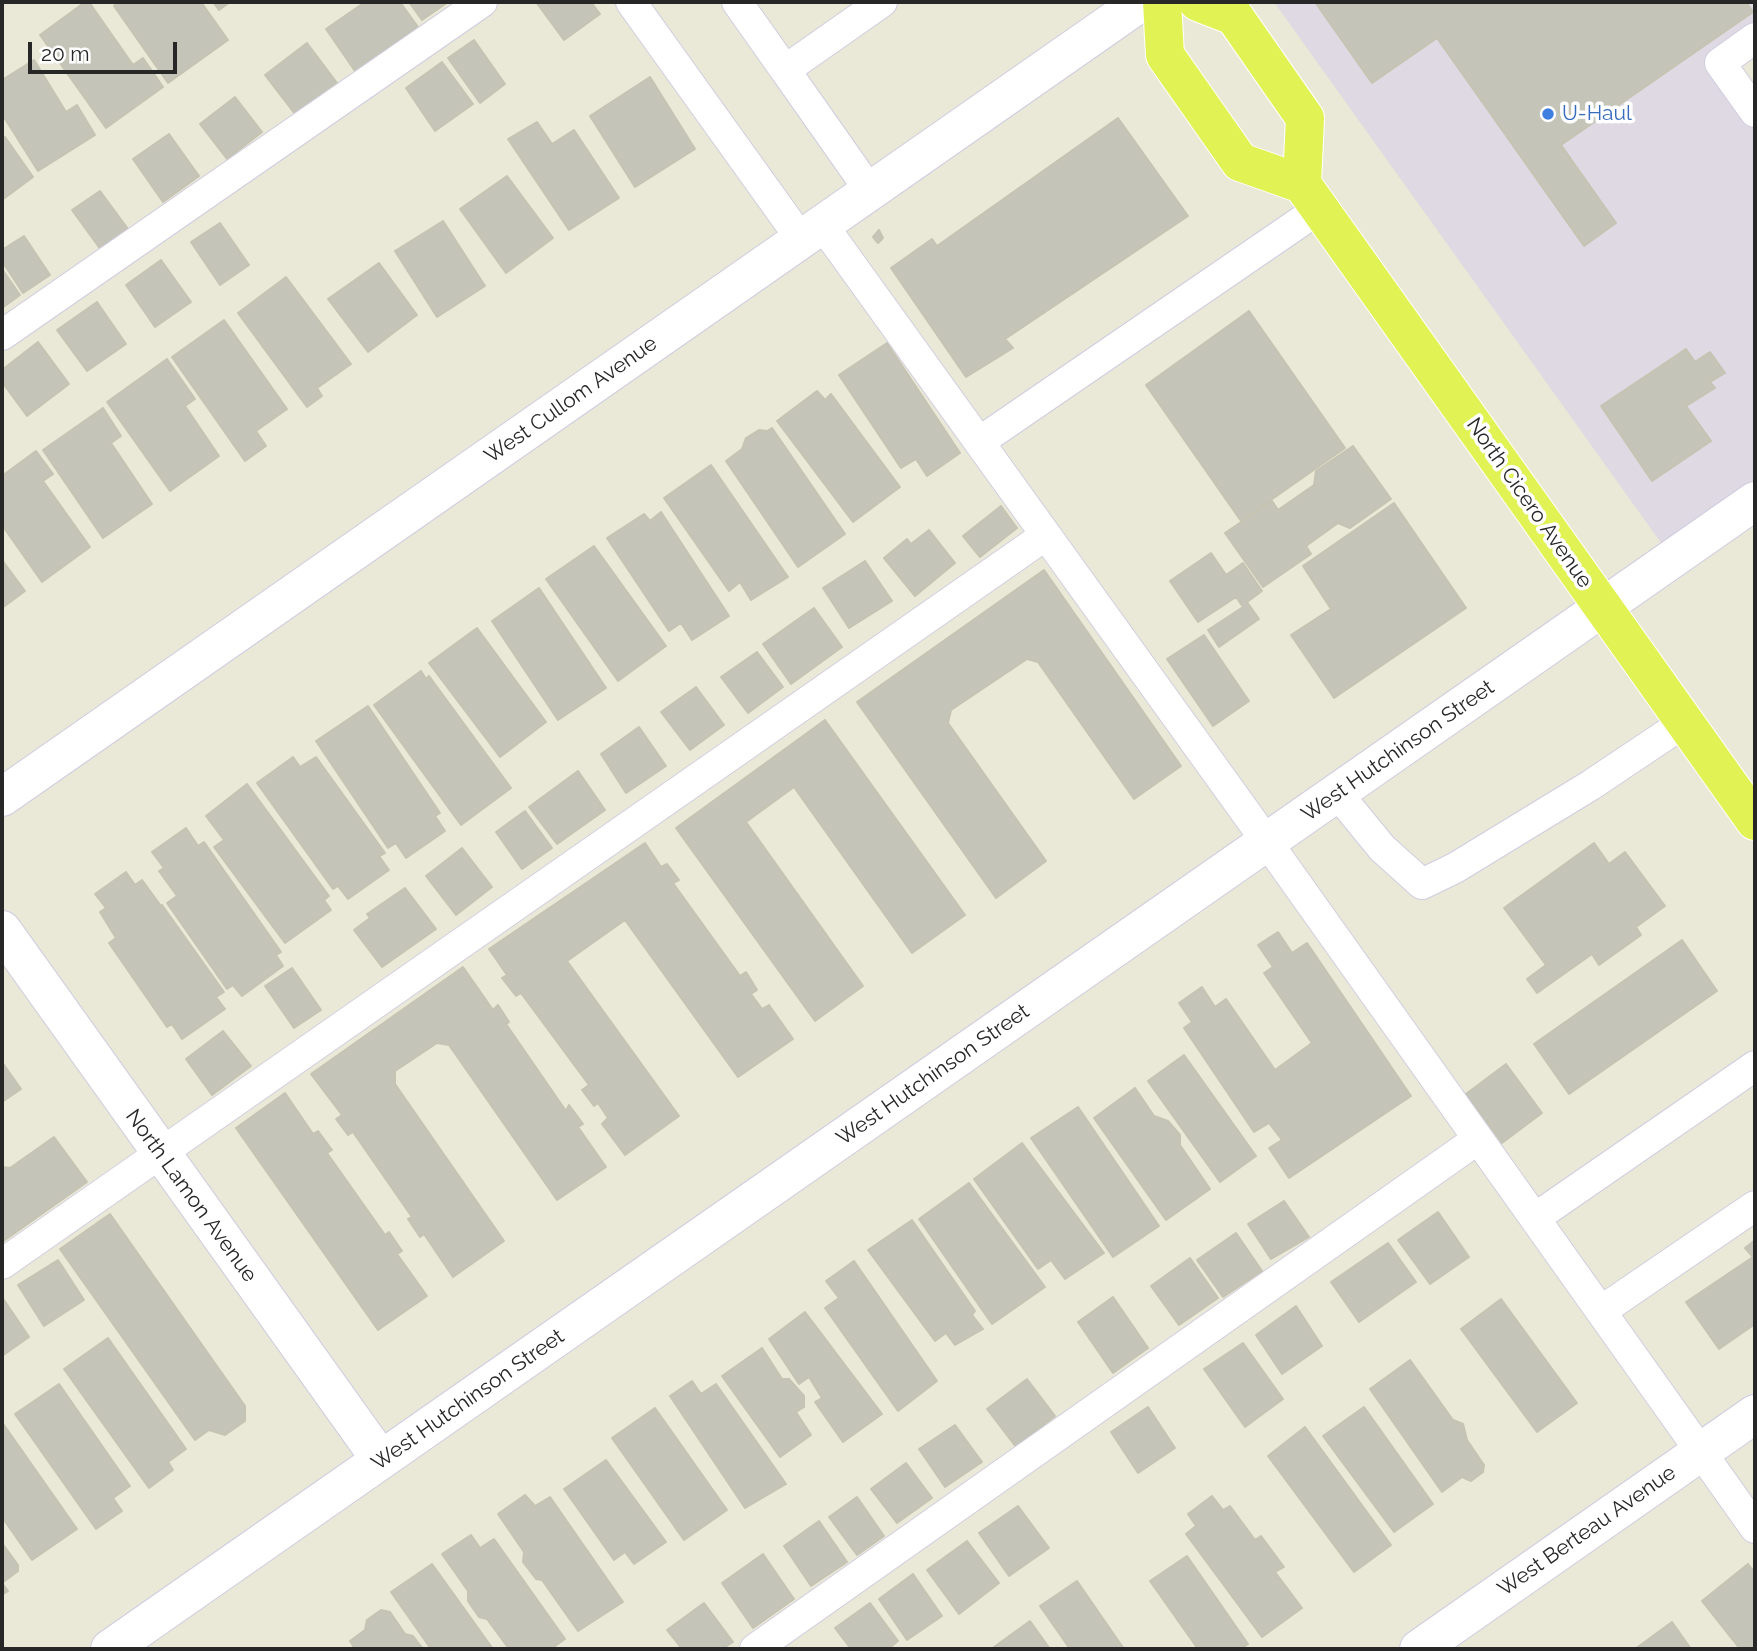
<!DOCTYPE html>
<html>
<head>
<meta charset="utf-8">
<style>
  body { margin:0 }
  #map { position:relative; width:1757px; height:1651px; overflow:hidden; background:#eae8d7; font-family:Raleway,sans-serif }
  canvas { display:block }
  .frame { position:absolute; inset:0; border:4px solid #272727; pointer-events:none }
  .scale { position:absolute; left:28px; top:42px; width:149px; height:32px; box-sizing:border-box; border:4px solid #272727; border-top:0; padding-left:9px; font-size:21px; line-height:24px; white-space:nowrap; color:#272727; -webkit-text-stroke:5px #fff; paint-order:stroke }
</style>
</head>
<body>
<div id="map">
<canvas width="1757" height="1651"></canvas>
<div class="frame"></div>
<div class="scale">20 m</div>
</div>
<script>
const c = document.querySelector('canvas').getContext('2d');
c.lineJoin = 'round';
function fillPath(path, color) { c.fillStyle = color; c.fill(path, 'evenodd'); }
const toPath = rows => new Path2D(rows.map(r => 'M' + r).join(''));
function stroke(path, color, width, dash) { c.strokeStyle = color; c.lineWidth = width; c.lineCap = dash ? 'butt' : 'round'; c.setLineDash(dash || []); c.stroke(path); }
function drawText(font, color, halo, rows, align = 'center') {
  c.font = font + ' Raleway,sans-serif'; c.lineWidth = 7; c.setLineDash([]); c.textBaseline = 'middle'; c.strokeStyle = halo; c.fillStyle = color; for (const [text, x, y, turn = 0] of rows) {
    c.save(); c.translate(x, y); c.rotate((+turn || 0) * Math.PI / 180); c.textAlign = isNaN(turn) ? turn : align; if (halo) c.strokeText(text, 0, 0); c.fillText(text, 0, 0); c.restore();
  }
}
const industrial = toPath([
  [1274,2,1755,2,1755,44,1729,62,1755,98,1755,493,1669,554]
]);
const building = toPath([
  [85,2,89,2,133,65,143,58,163,87,106,128,40,35,85,2],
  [118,2,201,2,228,40,168,83,114,6,118,2],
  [213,2,230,2,219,10,213,2],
  [365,2,400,2,418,27,355,71,326,29,365,2],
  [409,2,448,2,422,20,409,2],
  [536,2,591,2,600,14,564,40,536,2],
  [1315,2,1746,2,1753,12,1561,145,1616,223,1584,246,1437,38,1372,83,1315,2],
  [474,40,505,84,480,103,448,58,474,40],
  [307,43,337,83,295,114,265,75,307,43],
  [34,60,66,112,77,105,95,135,38,171,2,114,2,80,34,60],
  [442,62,473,104,435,131,406,88,442,62],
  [650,77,695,149,635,187,590,116,650,77],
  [235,97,262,132,227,159,200,124,235,97],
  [1118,118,1188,216,1005,339,1013,348,966,377,891,268,932,239,937,246,1118,118],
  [537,122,552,144,574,130,619,198,569,230,508,139,537,122],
  [169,134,199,176,163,202,133,159,169,134],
  [5,137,33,177,2,200,2,139,5,137],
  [507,176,553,238,506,273,460,209,507,176],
  [100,191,128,229,101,250,72,210,100,191],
  [443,221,485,286,437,317,395,251,443,221],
  [220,223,249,265,220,285,191,242,220,223],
  [879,230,883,238,878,243,873,237,879,230],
  [24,236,50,275,23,293,2,261,2,250,24,236],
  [161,260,191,302,155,327,126,285,161,260],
  [379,263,417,315,368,352,328,299,379,263],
  [2,269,20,295,2,308,2,269],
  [286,277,351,364,317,388,322,396,307,407,238,313,286,277],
  [97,302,126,344,87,371,57,330,97,302],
  [1249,311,1345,448,1241,521,1146,385,1249,311],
  [224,320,287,409,256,431,266,446,245,461,172,357,224,320],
  [38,342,69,384,27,416,2,382,2,370,38,342],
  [887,343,960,453,927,476,916,459,901,468,839,375,887,343],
  [1686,349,1695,362,1710,352,1725,373,1710,382,1715,388,1686,406,1711,441,1652,481,1601,406,1686,349],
  [167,359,195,399,185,406,219,456,170,491,107,402,167,359],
  [817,391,825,400,831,394,900,487,853,522,777,421,817,391],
  [103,408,121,436,111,443,152,504,103,538,43,450,103,408],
  [772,428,845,534,798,567,726,461,742,449,746,438,759,430,767,431,772,428],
  [1353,446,1391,499,1350,528,1338,523,1306,546,1311,554,1263,587,1225,533,1272,501,1278,510,1314,485,1316,471,1353,446],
  [36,451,53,474,43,481,90,547,42,582,2,525,2,476,36,451],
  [711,465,788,577,751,600,740,582,729,591,664,498,711,465],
  [1394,503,1466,608,1334,698,1291,635,1331,609,1303,566,1394,503],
  [1001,506,1017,528,980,557,963,536,1001,506],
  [661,512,729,616,692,640,681,623,669,631,607,538,644,514,650,521,661,512],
  [929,530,955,563,915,596,884,558,907,539,911,544,929,530],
  [594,546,666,646,618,681,546,579,594,546],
  [1211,553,1226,575,1243,563,1262,591,1247,602,1259,619,1219,647,1208,630,1243,607,1236,597,1198,622,1170,581,1211,553],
  [2,560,25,591,2,608,2,560],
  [865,561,892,601,849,628,823,588,865,561],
  [1044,570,1181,766,1134,799,1038,662,1027,659,951,710,948,723,1046,861,996,898,857,702,1044,570],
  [539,588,606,688,558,720,492,621,539,588],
  [814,608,842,647,791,684,763,644,814,608],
  [477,628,546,722,500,757,429,663,477,628],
  [1204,635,1249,701,1213,726,1167,659,1204,635],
  [757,652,783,687,748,713,721,677,757,652],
  [421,671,426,679,429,676,511,788,461,825,374,705,421,671],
  [696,687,724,725,690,750,661,712,696,687],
  [368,706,440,813,435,816,445,831,406,858,396,843,388,848,316,741,368,706],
  [825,720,965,915,912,953,794,787,746,822,863,986,815,1021,676,828,825,720],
  [639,727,666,766,626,793,601,754,639,727],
  [293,757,300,767,316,757,385,853,379,856,389,870,348,899,338,886,333,889,257,783,293,757],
  [578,771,605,810,557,844,529,807,578,771],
  [247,784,329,896,324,900,331,910,285,943,214,847,224,840,206,816,247,784],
  [525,811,552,848,522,869,496,832,525,811],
  [186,828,198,846,204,842,281,952,276,955,283,966,242,996,233,985,227,989,167,903,177,896,159,871,164,868,152,852,186,828],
  [645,843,661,867,667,864,679,880,673,883,740,976,746,972,757,990,751,994,762,1009,769,1005,793,1039,738,1077,625,920,567,961,679,1116,625,1155,602,1124,608,1118,598,1103,594,1106,582,1090,589,1085,521,993,516,996,502,978,507,975,489,949,645,843],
  [1594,843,1609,864,1625,852,1665,906,1636,927,1641,935,1599,965,1592,954,1537,993,1527,979,1546,965,1504,908,1594,843],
  [462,848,492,887,456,915,426,876,462,848],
  [126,872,135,885,142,880,161,906,162,905,224,992,216,997,225,1009,182,1039,172,1024,167,1027,109,943,116,938,100,912,106,908,95,894,126,872],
  [405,888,436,929,382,967,354,930,370,918,367,914,405,888],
  [1278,932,1292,953,1307,943,1411,1096,1289,1178,1269,1148,1282,1140,1269,1123,1254,1132,1184,1028,1192,1022,1179,1003,1202,987,1215,1007,1226,999,1275,1070,1312,1043,1264,973,1273,967,1258,945,1278,932],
  [1682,940,1717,991,1569,1094,1534,1044,1682,940],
  [463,967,493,1010,498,1005,509,1022,506,1024,566,1111,569,1105,583,1124,578,1127,606,1167,557,1200,449,1045,437,1043,395,1071,395,1084,504,1241,453,1277,424,1234,420,1237,408,1219,412,1217,353,1132,348,1135,336,1119,342,1115,311,1074,463,967],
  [292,968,321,1010,294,1028,265,986,292,968],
  [223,1031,251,1066,212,1095,186,1059,223,1031],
  [1184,1055,1256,1156,1220,1182,1148,1081,1184,1055],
  [2,1062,21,1089,2,1102,2,1062],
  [1506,1064,1542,1113,1502,1143,1466,1094,1506,1064],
  [1135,1088,1154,1116,1168,1121,1180,1135,1180,1145,1210,1189,1166,1220,1094,1118,1135,1088],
  [285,1093,313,1134,318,1131,332,1150,327,1153,385,1235,389,1232,402,1251,397,1254,427,1296,378,1330,236,1128,285,1093],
  [1078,1107,1159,1226,1113,1257,1031,1138,1078,1107],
  [54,1137,87,1182,2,1242,2,1167,10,1168,54,1137],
  [1022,1143,1104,1253,1065,1279,1051,1260,1038,1269,974,1179,1022,1143],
  [969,1183,1045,1287,992,1324,919,1219,969,1183],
  [1284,1201,1309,1237,1271,1259,1248,1224,1284,1201],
  [1438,1212,1469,1257,1430,1284,1398,1240,1438,1212],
  [110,1214,245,1406,245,1421,225,1435,209,1430,195,1440,60,1249,110,1214],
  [912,1220,975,1311,972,1315,983,1329,955,1345,946,1333,935,1341,868,1250,912,1220],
  [1236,1233,1262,1271,1223,1297,1197,1260,1236,1233],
  [1755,1240,1755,1324,1719,1349,1686,1302,1753,1257,1745,1248,1755,1240],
  [1388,1243,1416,1282,1359,1322,1331,1282,1388,1243],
  [1190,1258,1218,1298,1179,1325,1151,1286,1190,1258],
  [58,1260,84,1300,44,1326,18,1285,58,1260],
  [854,1261,937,1381,898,1411,825,1308,839,1298,826,1281,854,1261],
  [2,1297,29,1337,2,1356,2,1297],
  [1113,1297,1148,1348,1113,1373,1078,1322,1113,1297],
  [1501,1299,1577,1403,1537,1432,1461,1329,1501,1299],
  [1296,1306,1322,1346,1282,1374,1256,1335,1296,1306],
  [805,1312,882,1414,843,1442,815,1402,822,1398,809,1377,799,1384,769,1339,805,1312],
  [108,1338,186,1449,168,1462,173,1470,149,1488,64,1369,108,1338],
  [1243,1343,1283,1399,1245,1427,1204,1369,1243,1343],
  [762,1348,782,1379,789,1379,804,1396,804,1407,796,1412,811,1435,780,1457,722,1376,762,1348],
  [1410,1360,1453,1420,1463,1424,1467,1440,1484,1465,1483,1472,1471,1481,1462,1477,1442,1492,1370,1389,1410,1360],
  [1027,1379,1055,1416,1016,1447,987,1409,1027,1379],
  [692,1381,701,1394,716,1384,786,1484,745,1508,670,1396,692,1381],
  [59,1384,130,1486,113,1498,122,1511,96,1529,15,1414,59,1384],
  [1148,1407,1175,1448,1138,1473,1111,1432,1148,1407],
  [1364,1407,1433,1504,1394,1532,1323,1436,1364,1407],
  [655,1408,727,1510,684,1540,612,1438,655,1408],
  [4,1425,77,1529,32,1560,2,1517,2,1427,4,1425],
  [955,1425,982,1462,945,1487,919,1449,955,1425],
  [1305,1427,1391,1545,1354,1572,1268,1456,1305,1427],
  [606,1460,666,1542,634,1564,625,1552,614,1560,564,1489,606,1460],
  [906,1463,932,1498,897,1523,871,1489,906,1463],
  [525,1495,535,1506,550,1497,623,1602,578,1631,542,1580,536,1579,523,1562,524,1552,498,1514,525,1495],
  [1212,1496,1223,1510,1230,1506,1255,1540,1261,1536,1284,1567,1275,1572,1302,1608,1262,1637,1186,1534,1196,1526,1188,1514,1212,1496],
  [857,1497,884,1536,857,1555,829,1517,857,1497],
  [1018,1506,1049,1548,1009,1576,979,1533,1018,1506],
  [819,1521,847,1562,811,1586,784,1546,819,1521],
  [471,1535,480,1548,494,1539,565,1639,551,1649,509,1649,487,1619,479,1617,468,1601,468,1591,442,1554,471,1535],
  [967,1541,999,1583,959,1614,927,1570,967,1541],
  [2,1543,18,1565,18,1571,2,1583,8,1591,2,1595,2,1543],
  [763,1554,794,1599,753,1628,722,1583,763,1554],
  [1187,1556,1248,1644,1241,1649,1198,1649,1150,1581,1187,1556],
  [432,1564,493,1649,431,1649,391,1592,432,1564],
  [1748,1564,1755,1573,1755,1649,1740,1649,1702,1601,1748,1564],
  [913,1574,942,1616,907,1640,879,1599,913,1574],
  [1077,1581,1124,1649,1070,1649,1040,1606,1077,1581],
  [704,1603,733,1642,722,1649,682,1649,667,1630,704,1603],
  [870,1603,898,1641,888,1649,851,1649,835,1628,870,1603],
  [381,1610,390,1612,405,1634,413,1636,423,1649,355,1649,350,1641,365,1630,367,1620,381,1610],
  [1030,1621,1050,1649,996,1649,994,1647,1030,1621],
  [1672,1622,1691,1649,1635,1649,1672,1622]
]);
const service = toPath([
  [631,2,801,239],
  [737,2,785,70],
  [1755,38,1720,63,1755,112],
  [870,191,785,70,882,2],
  [822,224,1267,842,1755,1528],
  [2,335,482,2],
  [979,442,1319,209],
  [1337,793,1382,848,1422,884,1455,868,1591,785,1685,722],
  [1535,1218,1755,1066],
  [2,1264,1046,535],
  [1601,1311,1755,1206],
  [755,1649,1478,1139]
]);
const minor = toPath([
  [2,797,1141,2],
  [2,930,381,1460],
  [110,1649,1755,501],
  [1419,1649,1755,1414]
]);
const primary = toPath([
  [1162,2,1165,55,1240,162,1302,184,1755,821],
  [1198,2,1234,16,1305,118,1302,184]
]);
const markers = [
  [1548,114,7,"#3f7fe0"]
];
const shopNames = [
  ["U-Haul",1562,114]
];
const streetNames = [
  ["West Cullom Avenue",571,400,-35],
  ["North Cicero Avenue",1529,503,55],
  ["West Hutchinson Street",1398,751,-35],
  ["West Hutchinson Street",933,1075,-35],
  ["North Lamon Avenue",191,1196,54],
  ["West Hutchinson Street",468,1400,-35],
  ["West Berteau Avenue",1587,1531,-35]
];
fillPath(industrial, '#ded9e2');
fillPath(building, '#c5c4b8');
stroke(building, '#c5c4b2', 2);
stroke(service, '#d0cde1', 32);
stroke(minor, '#d0cde1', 40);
stroke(primary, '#fff', 40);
stroke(service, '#fff', 30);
stroke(minor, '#fff', 38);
stroke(primary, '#e1f255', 38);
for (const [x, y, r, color] of markers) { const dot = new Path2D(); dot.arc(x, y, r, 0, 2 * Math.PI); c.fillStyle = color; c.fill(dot); stroke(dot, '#fff', 2.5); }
drawText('21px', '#366cbe', '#fff', shopNames, 'left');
drawText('21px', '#272727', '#fff', streetNames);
</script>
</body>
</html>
